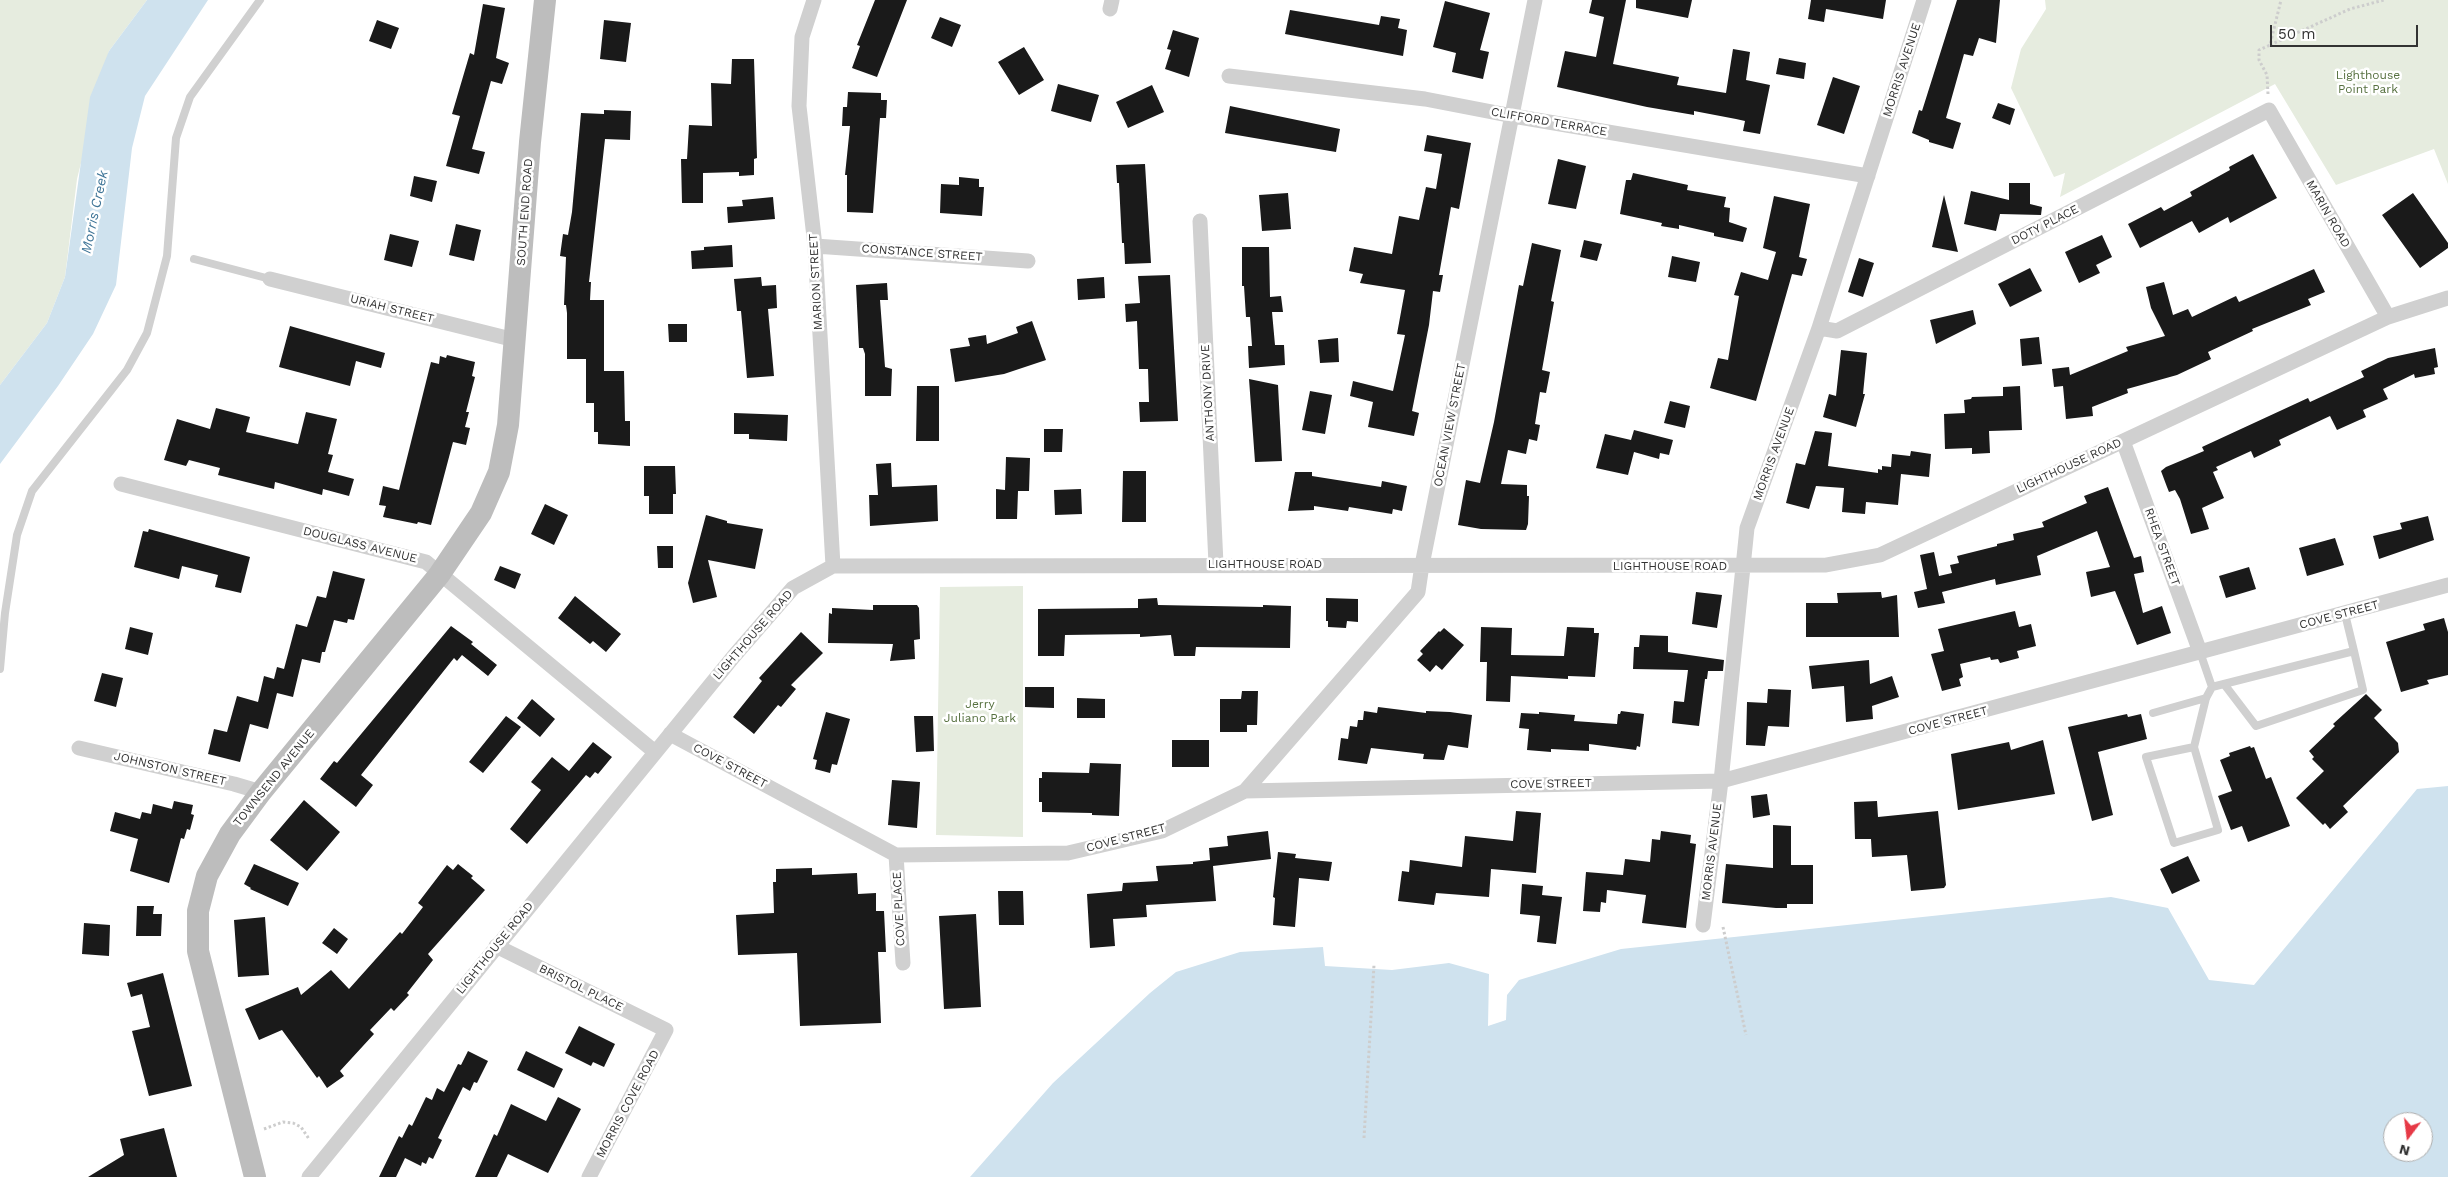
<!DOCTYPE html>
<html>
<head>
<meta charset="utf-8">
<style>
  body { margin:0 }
  #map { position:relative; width:2448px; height:1177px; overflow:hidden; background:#fff; font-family:"Work Sans",sans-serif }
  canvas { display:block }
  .north { position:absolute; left:2383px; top:1112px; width:50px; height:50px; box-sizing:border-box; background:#fff; border:1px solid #adadad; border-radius:50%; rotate:195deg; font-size:14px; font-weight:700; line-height:20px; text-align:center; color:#333 }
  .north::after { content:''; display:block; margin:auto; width:18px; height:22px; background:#e63946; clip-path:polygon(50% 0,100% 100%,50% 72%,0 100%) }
  .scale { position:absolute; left:2270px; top:25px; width:148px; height:22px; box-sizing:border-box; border:2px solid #333; border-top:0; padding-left:6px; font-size:15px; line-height:18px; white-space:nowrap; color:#333; -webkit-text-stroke:4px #fff; paint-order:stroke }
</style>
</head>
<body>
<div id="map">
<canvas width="2448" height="1177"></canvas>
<div class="north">N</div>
<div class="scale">50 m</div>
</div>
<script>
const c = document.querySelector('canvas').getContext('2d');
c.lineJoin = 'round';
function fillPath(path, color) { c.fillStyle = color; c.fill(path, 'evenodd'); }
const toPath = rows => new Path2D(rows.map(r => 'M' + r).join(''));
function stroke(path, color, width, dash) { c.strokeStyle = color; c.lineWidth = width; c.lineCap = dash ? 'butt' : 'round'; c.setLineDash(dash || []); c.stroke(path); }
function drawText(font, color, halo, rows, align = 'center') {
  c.font = font + ' "Work Sans",sans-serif'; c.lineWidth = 5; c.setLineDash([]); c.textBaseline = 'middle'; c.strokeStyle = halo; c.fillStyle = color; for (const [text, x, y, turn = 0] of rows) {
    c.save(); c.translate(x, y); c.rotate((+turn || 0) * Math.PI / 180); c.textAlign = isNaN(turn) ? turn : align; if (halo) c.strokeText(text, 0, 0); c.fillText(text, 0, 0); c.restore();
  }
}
const green = toPath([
  [0,0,147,0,109,51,77,179,65,277,47,323,0,385],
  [2045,0,2448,0,2448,184,2434,149,2336,185,2275,84,2060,197,2065,173,2054,177,2011,88,2021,49,2046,9],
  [1023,586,1023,837,936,835,940,587]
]);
const water = toPath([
  [147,0,208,0,145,96,132,148,116,285,93,334,58,386,0,464,0,385,47,323,65,277,90,97,109,51],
  [2448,786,2448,1177,970,1177,1053,1083,1150,993,1176,972,1240,952,1323,947,1325,966,1392,970,1449,963,1489,974,1488,1026,1506,1020,1507,995,1519,980,1621,949,2111,897,2168,908,2209,980,2254,985,2417,789],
  [2393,1122,2423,1122,2423,1152,2393,1152]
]);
const building = toPath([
  [875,0,907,0,877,77,852,68,860,46,857,45],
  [1592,0,1626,0,1613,64,1679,77,1677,85,1726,93,1733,49,1750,52,1746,80,1770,85,1760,134,1743,131,1745,121,1736,119,1694,111,1694,115,1647,107,1557,87,1565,51,1596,57,1604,17,1589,13],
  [1636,0,1692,0,1688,18,1636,8],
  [1811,0,1886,0,1883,19,1826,9,1824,22,1808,19],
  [1957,0,2000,0,1996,43,1979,38,1973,56,1964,54,1946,118,1961,123,1953,149,1929,142,1929,140,1912,133,1919,110,1922,111],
  [1445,1,1490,13,1480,50,1489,52,1483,79,1452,72,1456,53,1433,47],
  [483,4,505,8,496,58,509,63,502,84,491,81,472,149,485,152,479,174,446,166,460,116,452,114,470,53,474,55],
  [1290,10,1379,25,1381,16,1400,19,1398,28,1407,30,1403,56,1285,34],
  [940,17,961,25,952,47,931,38],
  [377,20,399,28,391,49,369,41],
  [604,20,631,23,626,62,600,59],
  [1173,30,1199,38,1189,77,1165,69,1171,50,1167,49],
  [1024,47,1044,80,1019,95,998,62],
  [1779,58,1806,63,1804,79,1776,74],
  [732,59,754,59,757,158,754,159,754,175,739,176,739,172,703,173,703,203,682,203,681,159,687,159,689,125,712,126,711,83,731,84],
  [1833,77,1860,86,1844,134,1817,125],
  [1058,84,1099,95,1091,122,1051,111],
  [1152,85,1164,112,1128,128,1116,102],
  [848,92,881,93,881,100,887,100,886,118,880,118,873,213,847,212,847,175,845,175,850,126,842,126,843,107,847,107],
  [1998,103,2015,109,2010,125,1992,118],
  [1230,106,1340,129,1336,152,1225,133],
  [604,110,631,111,630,140,605,139,589,282,591,282,590,300,604,300,604,371,624,371,625,421,630,421,630,446,598,444,598,432,594,432,594,403,586,403,586,359,567,359,567,313,566,305,564,305,566,257,560,256,563,234,568,235,572,212,581,113,604,114],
  [1427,135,1471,143,1459,209,1451,207,1439,275,1443,275,1440,292,1433,291,1429,325,1412,411,1419,413,1414,436,1368,427,1373,402,1350,396,1353,381,1393,391,1405,335,1397,334,1405,290,1360,283,1363,274,1349,271,1354,247,1392,254,1399,216,1419,220,1426,187,1436,189,1442,154,1424,151],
  [2253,154,2277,198,2230,223,2228,217,2199,233,2192,221,2140,248,2128,224,2161,207,2164,211,2192,196,2190,192,2230,170,2229,167],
  [1558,159,1586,166,1576,209,1548,204],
  [1145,164,1151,263,1125,264,1124,243,1122,243,1119,183,1117,183,1116,165],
  [1633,173,1688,185,1687,190,1726,197,1724,207,1730,208,1729,222,1747,228,1743,242,1714,236,1714,233,1679,225,1679,229,1661,226,1662,223,1620,214,1626,180,1631,180],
  [414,176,437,181,432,202,410,196],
  [959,177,979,179,979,187,984,187,982,216,940,213,941,184,959,185],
  [2009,183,2030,183,2030,204,2042,207,2041,215,2000,214,1996,231,1964,224,1971,191,2009,200],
  [1288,193,1291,229,1262,231,1259,195],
  [2413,193,2448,243,2448,248,2420,268,2382,215],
  [1944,195,1958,252,1932,247],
  [1774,196,1810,204,1799,257,1807,259,1802,276,1792,274,1756,401,1710,388,1718,358,1728,360,1739,296,1734,295,1741,272,1768,280,1776,252,1763,248],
  [773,197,775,219,728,223,727,207,743,206,742,200],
  [456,224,481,230,474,261,449,255],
  [390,234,419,241,412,267,384,260],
  [2102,235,2112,257,2096,265,2100,273,2079,283,2065,252],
  [1584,240,1602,244,1597,261,1580,257],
  [1532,243,1561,250,1551,301,1554,302,1542,370,1550,372,1546,393,1540,392,1535,424,1540,425,1537,441,1529,439,1526,454,1508,450,1501,484,1527,485,1527,496,1529,496,1528,524,1526,530,1481,529,1458,525,1466,480,1480,483,1494,422,1519,285,1523,286],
  [732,245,733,267,692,269,691,251,704,250,704,247],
  [1242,247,1269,247,1270,297,1281,296,1283,312,1272,312,1275,345,1284,345,1285,365,1249,368,1248,346,1252,346,1250,317,1246,317,1244,286,1242,286],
  [1672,256,1700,262,1696,282,1668,277],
  [1859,258,1874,263,1863,297,1848,292],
  [2030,268,2042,291,2010,307,1998,284],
  [2314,269,2325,292,2308,299,2311,305,2252,329,2253,331,2208,352,2211,359,2177,375,2127,389,2128,393,2092,407,2093,416,2066,419,2063,386,2054,387,2052,369,2069,367,2070,375,2128,351,2126,347,2165,336,2151,308,2146,287,2164,282,2173,315,2188,309,2192,317,2236,296,2239,302],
  [1170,275,1178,421,1140,422,1139,402,1149,402,1148,369,1139,369,1137,321,1126,322,1125,304,1140,303,1138,276],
  [761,277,762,286,776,285,777,308,768,309,774,376,747,378,741,311,737,311,734,279],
  [1104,277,1105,298,1078,300,1077,279],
  [887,283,888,300,880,300,885,367,892,369,891,396,865,396,865,354,863,348,859,348,856,285],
  [1973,310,1976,324,1936,344,1930,320],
  [1032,321,1046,360,1004,374,955,382,950,349,970,346,968,338,986,335,987,344,1018,333,1016,327],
  [668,324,687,324,687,342,669,342],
  [290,326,385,353,381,368,356,361,350,386,279,367],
  [2039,337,2042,364,2022,366,2020,339],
  [1338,338,1339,362,1320,363,1318,340],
  [2435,348,2438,367,2434,368,2435,374,2415,378,2414,374,2383,389,2388,399,2363,410,2366,417,2337,430,2330,416,2279,440,2281,445,2254,458,2251,451,2216,467,2218,470,2213,472,2224,498,2202,508,2209,529,2191,534,2180,499,2175,490,2169,492,2167,487,2161,471,2166,467,2204,451,2202,447,2308,398,2310,402,2364,377,2361,371,2388,358],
  [1841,350,1867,353,1863,394,1865,394,1856,427,1823,417,1829,394,1836,396],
  [447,355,475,362,472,376,475,377,466,412,469,412,465,427,470,428,466,445,453,442,431,525,418,522,417,524,383,517,386,506,379,505,383,486,399,490,431,362,439,364,440,356,446,358],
  [1249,379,1278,385,1282,461,1255,462],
  [917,386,939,386,939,441,916,441],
  [2020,386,2022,430,1989,431,1990,453,1972,454,1972,448,1945,449,1944,414,1965,413,1964,400,1971,399,1972,397,2003,396,2003,387],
  [1310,391,1332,395,1325,434,1302,430],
  [1670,401,1690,406,1685,428,1664,423],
  [216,408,250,417,246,432,298,444,306,412,337,419,328,454,333,455,328,472,354,479,349,496,323,489,322,495,275,482,274,489,218,475,220,468,189,460,186,466,164,460,177,419,210,429],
  [734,413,788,415,787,441,749,439,749,434,734,434],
  [1044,429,1063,429,1062,452,1044,452],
  [1634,430,1673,440,1669,455,1660,453,1659,459,1634,452,1628,475,1596,468,1605,434,1631,440],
  [1815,431,1832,433,1828,466,1878,473,1878,469,1882,470,1882,466,1891,467,1892,454,1910,456,1911,451,1931,454,1929,477,1901,474,1898,505,1866,502,1865,514,1842,512,1844,488,1816,486,1809,509,1786,503,1796,463,1805,465],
  [1006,457,1030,458,1029,491,1018,491,1017,519,996,519,996,489,1005,490],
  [891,463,892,487,937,485,938,521,870,526,869,495,878,495,876,464],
  [644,466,675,466,676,494,673,494,673,514,649,514,649,496,644,496],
  [1123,471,1146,471,1146,522,1122,522],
  [1295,472,1312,472,1312,476,1381,487,1382,481,1407,486,1402,511,1393,509,1392,514,1349,507,1348,511,1314,506,1314,510,1288,511],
  [2108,487,2134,558,2141,556,2144,572,2134,574,2143,613,2162,606,2171,633,2137,645,2115,591,2091,597,2086,572,2110,567,2097,531,2037,556,2041,575,1996,585,1995,579,1942,592,1945,603,1918,608,1914,592,1927,589,1920,555,1934,552,1939,576,1952,573,1950,565,1959,563,1957,556,1997,546,1997,544,2014,540,2013,534,2044,527,2042,522,2087,503,2084,496],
  [1081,489,1082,514,1055,515,1054,490],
  [545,504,568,515,554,545,531,534],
  [706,515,727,521,727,523,763,529,755,569,708,560,717,597,693,603,688,583],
  [2428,516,2434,540,2379,559,2373,536,2402,529,2400,523],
  [149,529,250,557,241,593,215,587,218,575,182,566,179,579,134,567,143,531,148,532],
  [2335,538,2344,565,2307,576,2299,548],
  [657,546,673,546,673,568,658,568],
  [500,566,521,574,515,589,494,580],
  [2249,567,2256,589,2226,598,2219,576],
  [333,571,365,579,354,620,348,619,347,623,334,620,325,652,322,652,320,663,302,659,293,697,277,693,268,729,250,724,240,762,208,754,214,729,227,732,237,696,258,702,264,676,274,679,277,667,284,669,296,624,307,627,317,596,326,598],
  [1696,592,1722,595,1717,628,1692,624],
  [1881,592,1882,598,1897,595,1899,637,1806,637,1806,603,1838,603,1837,593],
  [575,596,621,634,606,652,593,641,590,644,558,618],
  [1157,598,1158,605,1263,607,1263,605,1291,606,1290,648,1196,647,1195,656,1174,656,1171,635,1140,637,1140,634,1065,635,1064,656,1038,656,1038,609,1138,608,1138,599],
  [1326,598,1358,599,1358,622,1347,621,1346,628,1328,627,1328,621,1326,621],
  [873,605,917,605,919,608,920,639,914,640,915,659,890,661,893,644,828,643,829,613,832,614,832,608,873,610],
  [2015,611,2019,627,2031,624,2036,646,2017,651,2019,658,2000,663,1998,659,1991,660,1990,657,1960,664,1963,677,1959,679,1961,686,1942,691,1931,654,1944,651,1938,629],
  [2444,618,2448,632,2448,675,2427,680,2429,684,2401,692,2386,642,2425,630,2423,624],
  [451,626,473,642,471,644,497,665,488,676,462,655,457,661,454,658,361,775,373,785,356,807,320,779,334,761,337,763],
  [130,627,153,633,148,655,125,649],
  [1481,627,1512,628,1511,655,1564,656,1567,627,1594,628,1594,633,1599,633,1595,677,1568,676,1568,679,1511,676,1510,702,1486,701,1487,662,1480,662],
  [1444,628,1464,645,1442,670,1436,665,1430,672,1417,660,1423,654,1420,651,1439,631,1440,632],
  [801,632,823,653,791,685,796,689,781,707,778,705,754,734,733,717,762,681,759,678],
  [1640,635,1668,636,1668,652,1724,660,1723,671,1708,671,1707,679,1705,679,1699,726,1672,723,1674,701,1684,702,1688,670,1633,669,1634,647,1639,647],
  [1869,660,1870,684,1892,676,1899,697,1872,706,1873,719,1846,722,1844,686,1812,689,1809,666],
  [102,673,123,678,116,707,94,701],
  [1025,687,1054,687,1054,708,1025,707],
  [1768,689,1791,690,1789,727,1768,726,1765,746,1746,745,1747,702,1767,703],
  [1242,691,1258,691,1257,725,1247,725,1247,732,1220,732,1220,699,1241,699],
  [2366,694,2382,710,2374,718,2398,743,2399,752,2343,806,2348,812,2330,829,2325,823,2323,825,2296,798,2324,771,2312,759,2314,757,2309,751,2335,726,2333,724],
  [1077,698,1105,699,1105,718,1077,718],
  [532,699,555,719,540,737,517,718],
  [1378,707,1426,713,1426,711,1450,712,1472,715,1468,748,1448,745,1444,760,1423,759,1424,754,1371,748,1367,764,1338,760,1341,738,1348,739,1350,726,1357,727,1358,720,1363,720,1364,711,1377,713],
  [1621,711,1644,714,1640,747,1637,746,1636,750,1589,744,1589,751,1551,749,1551,752,1527,750,1529,729,1519,728,1521,713,1539,714,1539,712,1575,715,1574,721,1617,724,1618,714,1620,714],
  [826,712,850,719,837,765,832,764,830,773,815,769,817,760,813,759],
  [2127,714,2128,717,2141,714,2147,739,2098,752,2113,815,2092,821,2068,727],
  [506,716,521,727,483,773,469,762],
  [914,716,933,716,934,751,916,752],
  [1172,740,1209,740,1209,767,1172,767],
  [2043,740,2055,794,1958,810,1951,754,2009,742,2011,750],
  [593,742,612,757,598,774,595,772,590,778,586,775,527,844,510,829,541,790,531,782,552,757,569,771],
  [2250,746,2251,748,2254,747,2266,779,2271,777,2290,826,2248,842,2242,826,2231,830,2218,796,2232,791,2220,760,2230,756,2229,753],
  [1090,763,1121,764,1119,816,1092,815,1092,813,1042,812,1042,802,1039,802,1039,778,1042,778,1042,772,1089,773],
  [892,780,920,782,917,828,888,825],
  [1767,794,1770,815,1753,818,1751,796],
  [304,800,340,832,307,871,270,840],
  [174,801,193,805,191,814,194,815,190,830,187,829,184,839,181,838,169,883,130,871,138,839,110,831,115,812,140,819,142,812,151,814,153,804,172,809],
  [1877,801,1878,817,1938,811,1946,885,1944,888,1911,891,1907,855,1872,857,1871,839,1855,839,1854,802],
  [1516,811,1541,813,1536,873,1491,869,1489,897,1436,893,1434,905,1398,901,1402,871,1409,872,1410,860,1462,867,1465,836,1513,841],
  [1773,825,1791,826,1791,865,1813,865,1813,904,1787,904,1787,908,1776,908,1722,903,1726,864,1773,868],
  [1268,831,1271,859,1213,866,1216,901,1146,905,1147,917,1113,919,1115,946,1090,948,1087,894,1122,891,1123,883,1158,881,1156,866,1193,864,1193,862,1210,860,1209,848,1228,846,1227,836],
  [1661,831,1691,835,1690,843,1696,844,1686,928,1642,923,1646,895,1607,890,1606,903,1601,902,1600,912,1583,911,1586,872,1623,875,1625,859,1650,862,1652,839,1660,840],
  [1278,852,1296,854,1295,858,1332,862,1329,881,1299,878,1295,927,1273,925,1275,898,1273,897],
  [2188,856,2200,881,2172,894,2160,869],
  [254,864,299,883,288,906,250,889,251,888,244,884],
  [458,864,473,876,471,878,485,890,428,954,433,960,407,993,409,995,394,1011,391,1008,370,1030,374,1034,340,1071,344,1076,327,1088,319,1076,317,1078,282,1030,259,1040,245,1009,298,987,301,995,331,970,349,989,400,932,402,934,423,907,418,903,447,865,453,870],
  [812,868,812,875,857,873,858,894,876,893,876,911,884,911,886,952,878,952,881,1023,800,1026,797,953,738,955,736,915,774,913,773,882,776,882,776,869],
  [1522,884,1543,886,1542,895,1562,897,1556,944,1537,942,1540,916,1520,914],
  [998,891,1023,891,1024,925,999,925],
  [137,906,154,906,153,914,162,914,161,936,136,936],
  [976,914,981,1007,944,1009,939,916],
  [265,917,269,975,238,977,234,920],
  [84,923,110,925,109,956,82,954],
  [334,928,348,939,337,954,322,943],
  [163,973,192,1086,149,1096,132,1031,150,1027,142,994,131,997,127,983],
  [579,1026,615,1044,604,1067,593,1062,591,1066,565,1053],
  [468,1051,488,1061,477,1083,474,1082,470,1091,463,1087,438,1138,442,1140,433,1159,429,1157,426,1164,422,1162,421,1166,405,1158,396,1177,379,1177,399,1136,402,1138,409,1124,412,1126,426,1097,432,1100,437,1088,444,1092,458,1064,461,1065],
  [526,1051,563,1069,554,1088,517,1070],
  [558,1097,581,1109,548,1173,508,1154,497,1177,475,1177,494,1134,497,1136,511,1104,546,1121],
  [164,1128,177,1177,88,1177,124,1155,120,1139]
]);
const path = toPath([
  [2270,45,2350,9,2384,0],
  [2268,94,2267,75,2259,60,2259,50,2270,45,2281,0],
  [1723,927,1746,1035],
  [264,1129,283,1122,293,1123,301,1127,309,1139],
  [1364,1138,1374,965]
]);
const service = toPath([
  [194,259,270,279],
  [2200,652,2212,687,2354,651,2345,614],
  [0,669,5,613,17,535,32,491,127,370,147,333,167,256,176,138,190,97,260,0],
  [2224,684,2256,726,2363,690,2354,651],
  [2153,713,2206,698],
  [2194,747,2146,757,2174,843,2218,830,2194,747,2206,698,2212,687]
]);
const minor = toPath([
  [814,0,802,37,799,106,815,246,833,566],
  [1110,9,1112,0],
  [1229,76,1425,99,1513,116,1868,176],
  [1200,221,1216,564],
  [815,246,1028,261],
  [270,279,515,340],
  [1819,328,1837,331,2269,110,2388,317],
  [2123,441,2200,652],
  [121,484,426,562,655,752],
  [670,734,896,855,1068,853,1162,831,1245,791,1721,781,2448,585],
  [79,748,234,784,261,792],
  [1245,791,1418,592,1422,565,1535,0],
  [896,855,903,963],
  [1703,925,1721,781,1747,528,1819,328,1924,0],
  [496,946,666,1030,589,1177],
  [309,1177,734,656,793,588,833,566,1826,565,1880,555,2388,317,2448,298]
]);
const secondary = toPath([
  [255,1177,198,951,198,911,207,876,230,834,261,792,439,575,481,513,499,472,508,425,530,142,545,0]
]);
const streetNames = [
  ["MORRIS AVENUE",1902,70,-72],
  ["CLIFFORD TERRACE",1549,122,10],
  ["SOUTH END ROAD",525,212,-86],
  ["MARIN ROAD",2328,214,60],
  ["DOTY PLACE",2045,225,-27],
  ["CONSTANCE STREET",922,253,4],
  ["MARION STREET",816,282,-93],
  ["URIAH STREET",392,309,14],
  ["ANTHONY DRIVE",1208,393,-93],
  ["OCEAN VIEW STREET",1450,425,-79],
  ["MORRIS AVENUE",1774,454,-70],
  ["LIGHTHOUSE ROAD",2069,466,-25],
  ["DOUGLASS AVENUE",360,545,14],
  ["RHEA STREET",2162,547,70],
  ["LIGHTHOUSE ROAD",1265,564],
  ["LIGHTHOUSE ROAD",1670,566],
  ["COVE STREET",2339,615,-15],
  ["LIGHTHOUSE ROAD",753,635,-49],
  ["COVE STREET",1948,721,-15],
  ["COVE STREET",730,766,28],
  ["JOHNSTON STREET",170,769,13],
  ["TOWNSEND AVENUE",274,778,-51],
  ["COVE STREET",1551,784,-1],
  ["COVE STREET",1126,838,-15],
  ["MORRIS AVENUE",1712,852,-83],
  ["COVE PLACE",899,909,-93],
  ["LIGHTHOUSE ROAD",495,948,-51],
  ["BRISTOL PLACE",581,988,26],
  ["MORRIS COVE ROAD",628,1104,-62]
];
const parkNames = [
  ["Lighthouse",2368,75],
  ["Point Park",2368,89],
  ["Jerry",980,704],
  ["Juliano Park",980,718]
];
const waterNames = [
  ["Morris Creek",95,212,-78]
];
fillPath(green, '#e6ecdf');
fillPath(water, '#cfe2ee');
fillPath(building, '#1a1a1a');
stroke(path, '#cdcdcd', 3, [2.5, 2.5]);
stroke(service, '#d0d0d0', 8);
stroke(minor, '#d0d0d0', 15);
stroke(secondary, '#bdbdbd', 22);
drawText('12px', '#333', '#fff', streetNames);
drawText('12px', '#56703f', '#fff', parkNames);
drawText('italic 14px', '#3f7597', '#fff', waterNames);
</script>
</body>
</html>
